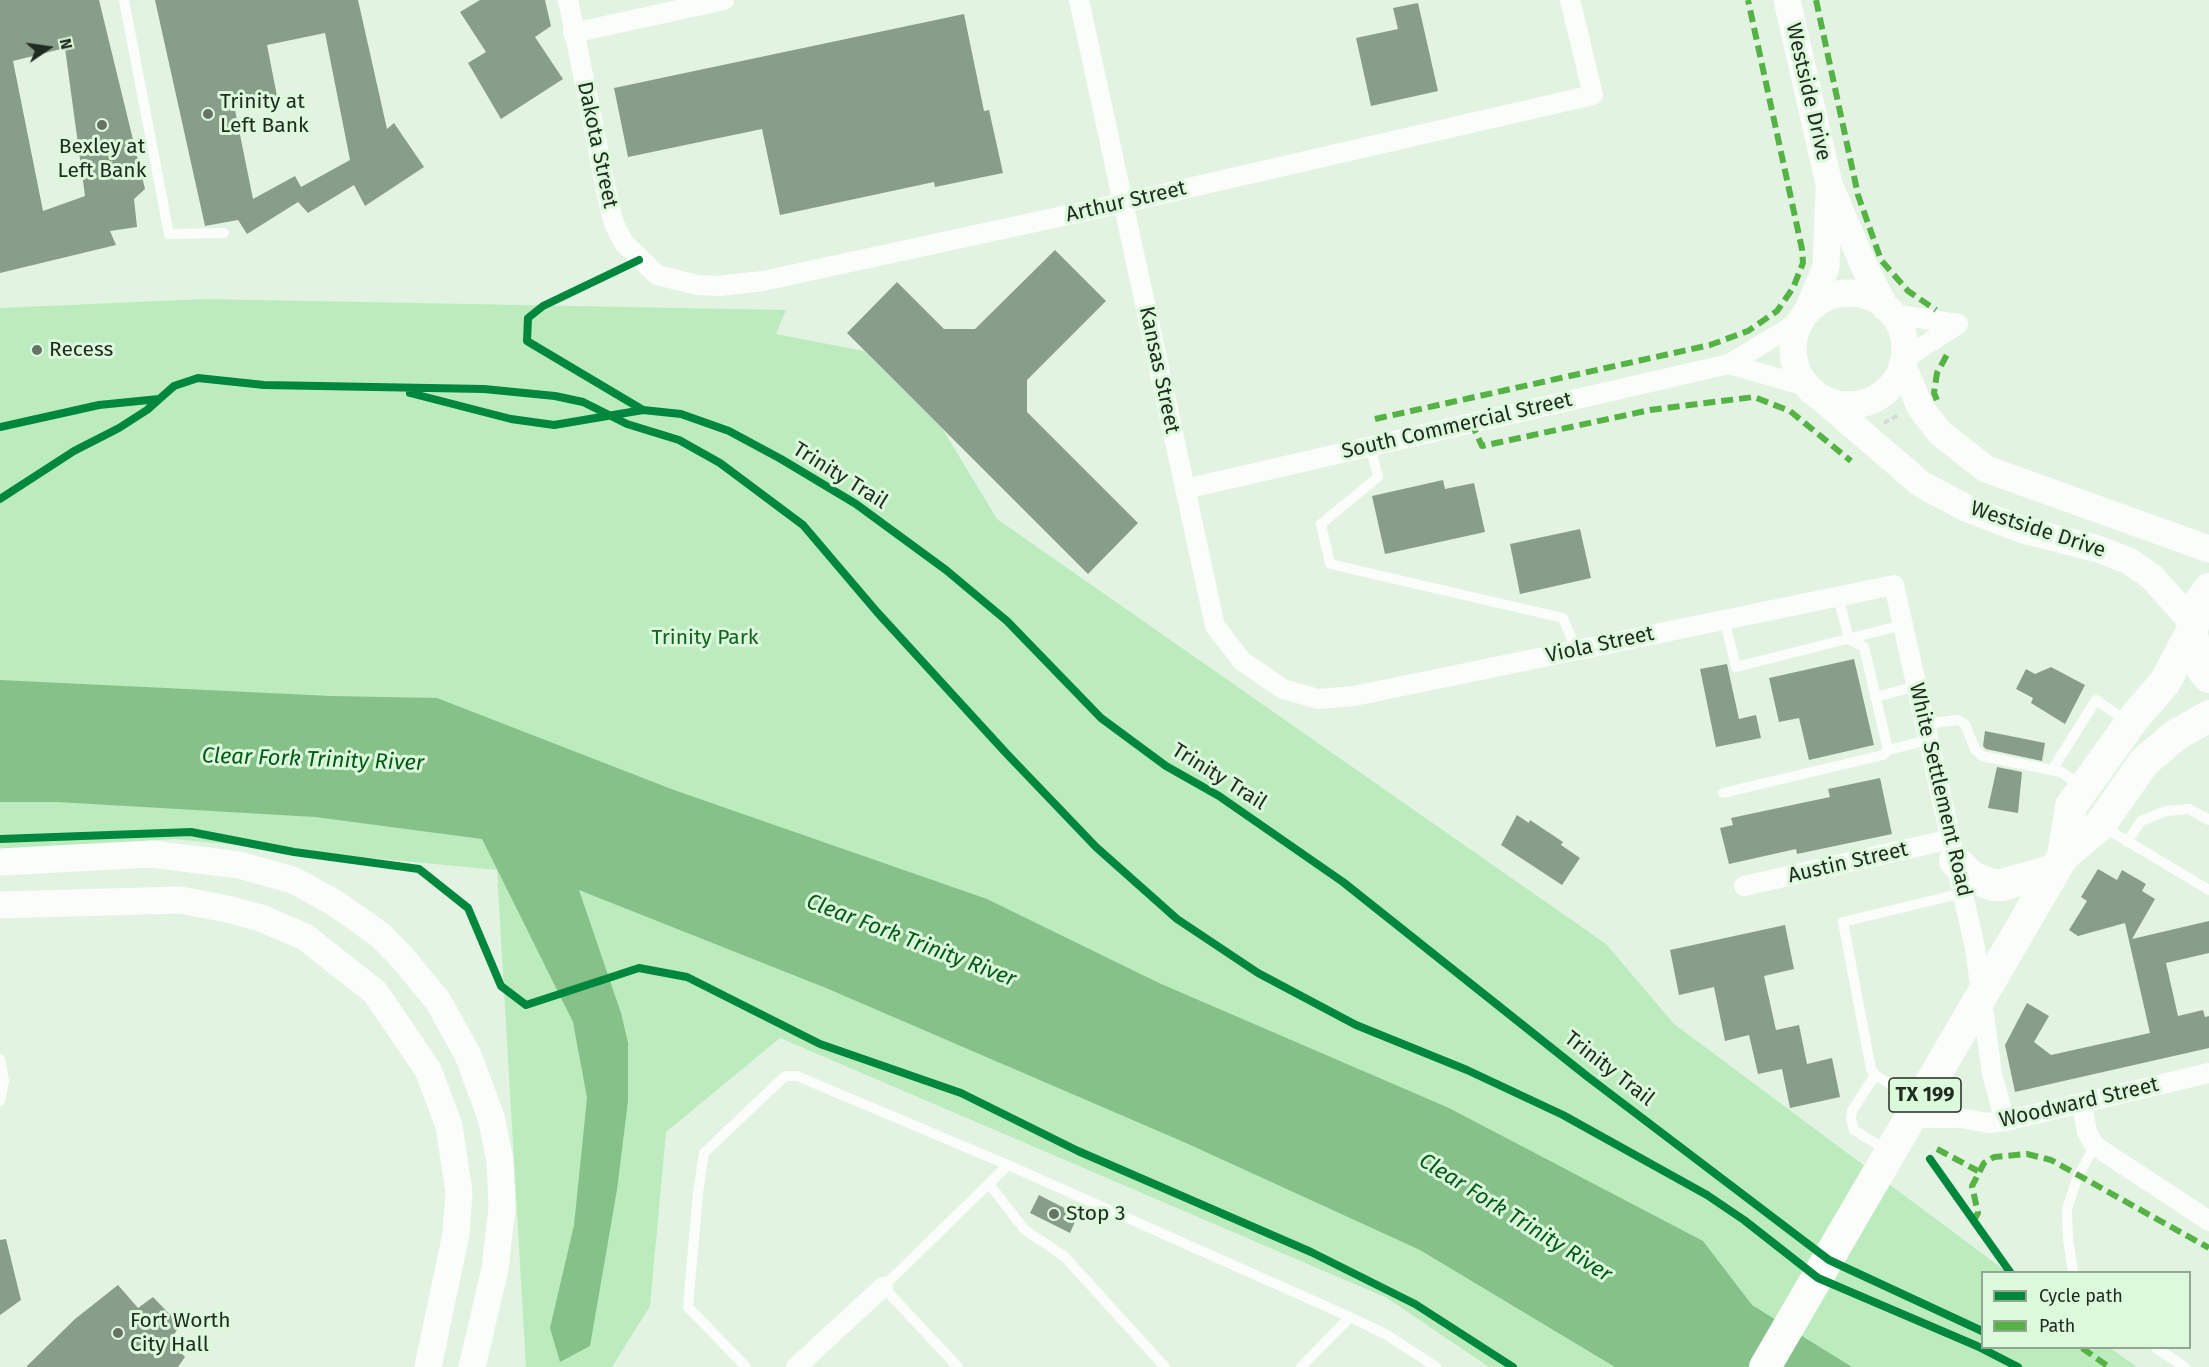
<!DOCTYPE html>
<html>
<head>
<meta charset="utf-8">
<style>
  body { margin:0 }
  #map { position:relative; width:2209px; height:1367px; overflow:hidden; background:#e2f3e2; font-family:"Fira Sans",sans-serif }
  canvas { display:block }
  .legend { position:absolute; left:1981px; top:1271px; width:210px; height:78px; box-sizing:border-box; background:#dcf9dc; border:2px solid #91a791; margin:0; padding:8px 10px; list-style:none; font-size:18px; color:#212c21 }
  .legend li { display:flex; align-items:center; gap:12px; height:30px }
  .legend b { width:30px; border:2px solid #91a791 }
  .north { position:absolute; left:18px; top:18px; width:60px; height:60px; -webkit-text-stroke:4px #dcf9dc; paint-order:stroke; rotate:77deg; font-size:16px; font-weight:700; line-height:24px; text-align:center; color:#212c21 }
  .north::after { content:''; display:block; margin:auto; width:21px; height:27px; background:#212c21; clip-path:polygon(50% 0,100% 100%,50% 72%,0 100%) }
</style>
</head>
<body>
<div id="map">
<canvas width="2209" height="1367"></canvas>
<ul class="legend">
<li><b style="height:8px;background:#00873e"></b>Cycle path</li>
<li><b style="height:8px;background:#55b245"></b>Path</li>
</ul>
<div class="north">N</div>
</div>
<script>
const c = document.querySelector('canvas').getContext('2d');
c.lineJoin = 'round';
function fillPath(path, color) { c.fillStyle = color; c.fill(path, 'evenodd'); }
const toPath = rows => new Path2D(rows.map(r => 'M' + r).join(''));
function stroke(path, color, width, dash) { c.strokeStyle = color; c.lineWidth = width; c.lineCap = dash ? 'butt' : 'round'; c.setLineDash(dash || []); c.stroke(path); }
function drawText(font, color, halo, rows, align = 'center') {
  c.font = font + ' "Fira Sans",sans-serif'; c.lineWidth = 6; c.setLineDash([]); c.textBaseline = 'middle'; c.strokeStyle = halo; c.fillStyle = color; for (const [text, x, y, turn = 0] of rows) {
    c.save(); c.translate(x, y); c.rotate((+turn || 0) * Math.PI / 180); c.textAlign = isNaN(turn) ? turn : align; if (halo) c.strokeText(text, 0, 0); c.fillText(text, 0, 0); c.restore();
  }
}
const green = toPath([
  [204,299,786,310,776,334,864,351,942,428,997,519,1606,944,1674,1024,2007,1272,1982,1272,1982,1348,2110,1348,2137,1367,1489,1367,1387,1298,780,1038,666,1132,650,1306,612,1367,526,1367,497,870,174,839,0,851,0,308]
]);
const water = toPath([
  [0,680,331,696,437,698,674,790,987,899,1159,983,1449,1108,1703,1241,1752,1305,1852,1367,1615,1367,1420,1250,1186,1143,826,988,579,890,621,1013,628,1043,628,1101,617,1190,590,1346,560,1362,550,1328,574,1225,587,1098,573,1022,482,839,315,817,57,802,0,802]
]);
const building = toPath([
  [0,0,99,0,145,189,134,199,137,227,110,231,116,245,0,273],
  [65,48,85,196,43,211,13,61],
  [155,0,358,0,387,129,394,123,424,167,365,206,354,185,308,213,298,202,247,234,238,220,205,226],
  [325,33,350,160,301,187,295,176,253,199,234,105,277,96,267,45],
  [480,0,545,0,551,26,535,37,563,79,501,119,468,63,486,52,460,12],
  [1418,3,1438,91,1371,106,1356,38,1398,29,1393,8],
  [964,14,984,111,989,110,1003,173,935,187,934,182,780,215,762,129,628,157,614,88],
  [1055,250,1106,301,1027,380,1027,412,1138,523,1088,574,847,333,897,282,944,329,975,329],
  [1443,480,1445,489,1474,483,1485,532,1385,554,1372,496],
  [1580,529,1591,578,1520,594,1510,544],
  [1854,659,1874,745,1809,760,1799,718,1779,722,1769,678],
  [1727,664,1739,719,1756,715,1761,738,1716,747,1700,669],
  [2051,667,2085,685,2065,724,2031,703,2033,698,2016,689,2026,669,2035,674],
  [1985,731,2045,743,2042,761,1986,749,1983,746],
  [1997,767,2022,772,2018,813,1988,808],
  [1880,778,1892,834,1797,854,1796,849,1729,864,1720,828,1733,825,1731,818,1830,797,1828,789],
  [1517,815,1529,823,1530,820,1563,842,1561,845,1580,858,1562,885,1501,845],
  [2098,869,2117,880,2122,870,2146,884,2142,891,2155,899,2132,939,2209,921,2209,953,2166,963,2178,1016,2203,1010,2205,1017,2209,1016,2209,1048,2015,1092,2005,1045,2027,1003,2049,1016,2034,1042,2051,1055,2150,1033,2125,923,2078,936,2069,930,2087,901,2081,897],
  [1785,925,1794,969,1764,976,1776,1030,1799,1025,1807,1064,1832,1058,1840,1097,1790,1108,1782,1069,1758,1074,1749,1035,1725,1041,1714,987,1679,995,1670,950],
  [1039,1195,1078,1215,1070,1233,1030,1213],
  [6,1239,21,1300,0,1315,0,1240],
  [118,1285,138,1308,153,1297,180,1325,170,1341,185,1357,178,1367,26,1367,75,1319]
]);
const path = toPath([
  [1884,423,1899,415]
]);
const lane = toPath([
  [124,0,169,234,224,233],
  [1370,445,1378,477,1321,524,1330,564,1563,618,1576,649],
  [1724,619,1736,667,1903,625],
  [1875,697,1917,686],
  [1925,724,1958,720,1965,724,1975,749,1982,756,2061,772,2083,787],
  [1888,750,1929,740],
  [2052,770,2096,700,2128,722],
  [1723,793,1883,755,1888,750,1864,647,1849,639,1838,596],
  [2102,826,2209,890],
  [2127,842,2141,821,2166,811,2189,809,2209,820],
  [0,1059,4,1081,0,1101],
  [1875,1075,1852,1111,1851,1119,1854,1130,1888,1151],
  [1917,1100,1875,1075,1871,1069,1843,922,1963,893],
  [989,1184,1025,1230,1064,1256,1165,1367],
  [2073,1272,2068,1239,2067,1209,2078,1176,2095,1146],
  [1350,1317,1387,1335,1436,1367],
  [2156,1348,2185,1367],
  [746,1367,688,1307,698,1193,704,1153,785,1076,797,1076,1008,1165,1350,1317,1301,1367],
  [958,1367,883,1287,1008,1165]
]);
const street = toPath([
  [568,0,609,204,614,224,624,243,657,275,698,285,718,286,763,281,1123,203,1593,95,1570,0],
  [1079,0,1215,626,1242,661,1283,689,1318,699,1354,696,1894,585,1975,948,1992,1074,2005,1121],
  [573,33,724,0],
  [1893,314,1958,324],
  [1904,359,1958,324],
  [1729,364,1809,387],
  [1185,489,1729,364,1802,320],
  [1744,886,1951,839],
  [2082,1103,2087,1132,2095,1146,2209,1221],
  [1912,1118,1960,1118,1989,1123,2005,1121,2209,1073],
  [796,1367,883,1287]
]);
const secondary = toPath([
  [1787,0,1829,184,1863,264,1885,307],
  '1793 349a56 56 0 1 1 112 0a56 56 0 1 1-112 0Z',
  [1807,312,1826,267,1829,191],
  [1903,366,1920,407,1940,433,1986,469,2209,549],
  [1821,398,1921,484,1968,509,2023,530,2098,549,2129,561,2152,577,2194,624],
  [0,862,151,854,239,865,293,880,335,903,380,935,400,955,438,1001,468,1055,491,1117,500,1161,502,1208,495,1269,472,1367],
  [0,905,180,900,227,909,261,918,305,937,375,992,428,1070,449,1126,459,1192,456,1234,428,1367]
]);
const primary = toPath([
  [2209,589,2200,602,2191,633,2203,670,2209,677],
  [2063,856,2071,806,2134,718,2165,682,2191,633],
  [1955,861,1972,877,1992,885,2002,885,2055,870],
  [1765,1367,2063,856,2100,825,2144,762,2176,735,2209,716]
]);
const quiet = toPath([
  [1816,0,1858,195,1881,260,1908,291,1936,310],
  [1937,400,1934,393,1937,373,1949,351],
  [1375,419,1710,345,1748,331,1777,311,1793,288,1803,263,1802,249,1748,0],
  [1471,422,1482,446,1650,410,1754,397,1790,411,1851,461],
  [1937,1149,1978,1171],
  [1973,1222,1978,1213,1972,1186,1984,1163,1994,1157,2027,1154,2051,1160,2209,1248],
  [2082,1348,2109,1367]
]);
const cycleway = toPath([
  [639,260,543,306,528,318,527,341,643,410],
  [410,393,511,419,554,425,643,410,681,414,729,431,781,459,856,504,946,570,1007,621,1101,718,1166,766,1219,796,1343,882,1588,1077,1829,1260,1982,1331],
  [0,427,99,405,159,399],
  [0,499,74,451,119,428,147,410,174,386,198,378,264,385,484,389,555,396,583,402,627,424,679,440,720,463,803,525,877,612,1006,753,1096,847,1177,919,1258,973,1356,1025,1467,1070,1563,1115,1707,1195,1744,1220,1818,1278,1977,1346,2018,1367],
  [0,839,191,832,294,852,419,869,468,908,501,986,526,1005,639,968,687,977,820,1044,961,1093,1078,1151,1311,1252,1415,1304,1513,1367],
  [1930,1159,2010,1272]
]);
const markers = [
  [208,114,6,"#657265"],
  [102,125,6,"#657265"],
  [37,350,6,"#657265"],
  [1054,1214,6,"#657265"],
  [118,1333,6,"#657265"]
];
const shields = [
  [1925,1095,72]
];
const shieldNames = [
  ["TX 199",1925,1095]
];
const streetNames = [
  ["Westside Drive",1808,92,77],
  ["Dakota Street",597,145,78],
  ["Arthur Street",1126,202,-13],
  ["Kansas Street",1159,370,78],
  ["South Commercial Street",1457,426,-13],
  ["Trinity Trail",840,476,32],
  ["Westside Drive",2038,530,18],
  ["Viola Street",1600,645,-12],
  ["Trinity Trail",1219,777,32],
  ["White Settlement Road",1940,790,77],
  ["Austin Street",1848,863,-13],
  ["Trinity Trail",1609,1069,38],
  ["Woodward Street",2079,1103,-13]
];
const poiNames = [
  ["Trinity at",220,102],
  ["Left Bank",220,126],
  ["Bexley at",102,147,"center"],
  ["Left Bank",102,171,"center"],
  ["Recess",49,350],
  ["Stop 3",1066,1214],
  ["Fort Worth",130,1321],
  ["City Hall",130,1345]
];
const parkNames = [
  ["Trinity Park",705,638]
];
const waterNames = [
  ["Clear Fork Trinity River",313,760,2],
  ["Clear Fork Trinity River",911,941,21],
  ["Clear Fork Trinity River",1515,1218,32]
];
fillPath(green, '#bcecbe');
fillPath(water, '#86c18a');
fillPath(building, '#889e8a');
stroke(path, '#d7dbd7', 4, [6, 3]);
stroke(lane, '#fbfdfb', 10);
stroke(street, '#fbfdfb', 20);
stroke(secondary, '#fbfdfb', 27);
stroke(primary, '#fbfdfb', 32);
stroke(quiet, '#55b245', 6, [12, 6]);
stroke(cycleway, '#00873e', 8);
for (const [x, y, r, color] of markers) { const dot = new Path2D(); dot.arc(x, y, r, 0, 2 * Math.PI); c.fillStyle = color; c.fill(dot); stroke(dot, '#dcf9dc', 2); }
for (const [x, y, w] of shields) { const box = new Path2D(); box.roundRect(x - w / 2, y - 17, w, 34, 4.5); c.fillStyle = '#dcf9dc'; c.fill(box); stroke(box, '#212c21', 1.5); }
drawText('bold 20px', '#212c21', null, shieldNames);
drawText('21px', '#212c21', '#dcf9dc', streetNames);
drawText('21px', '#212c21', '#dcf9dc', poiNames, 'left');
drawText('21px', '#126421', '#dcf9dc', parkNames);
drawText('italic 22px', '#005a17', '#dcf9dc', waterNames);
</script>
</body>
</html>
